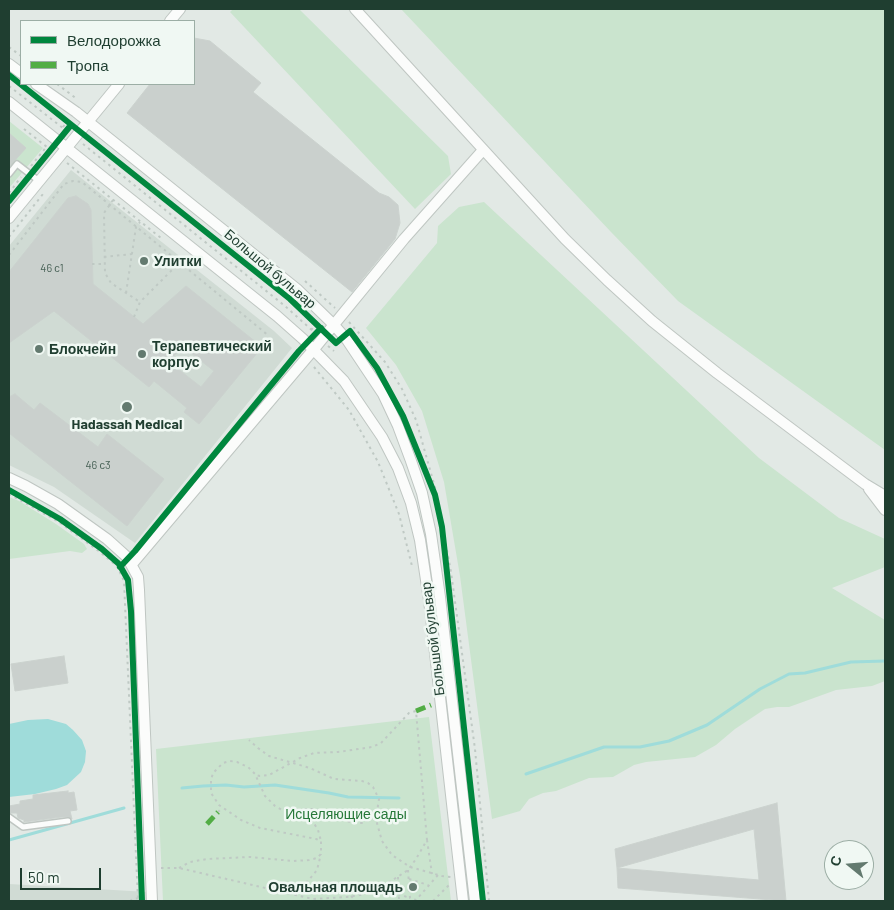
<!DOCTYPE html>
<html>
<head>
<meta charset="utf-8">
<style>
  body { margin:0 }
  #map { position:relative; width:894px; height:910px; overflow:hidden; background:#e2e9e5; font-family:Barlow,sans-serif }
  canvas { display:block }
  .frame { position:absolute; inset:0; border:10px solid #1f3e30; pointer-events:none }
  .legend { position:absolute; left:20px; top:20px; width:175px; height:65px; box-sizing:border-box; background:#f0f8f3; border:1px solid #9caea5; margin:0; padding:6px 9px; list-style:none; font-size:15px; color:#1f3e30 }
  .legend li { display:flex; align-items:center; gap:10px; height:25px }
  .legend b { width:25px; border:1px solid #9caea5 }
  .north { position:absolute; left:824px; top:840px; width:50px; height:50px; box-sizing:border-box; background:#f0f8f3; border:1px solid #9caea5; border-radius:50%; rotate:287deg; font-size:14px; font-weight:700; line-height:20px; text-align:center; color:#1f3e30 }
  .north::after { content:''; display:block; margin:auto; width:18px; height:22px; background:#637a6f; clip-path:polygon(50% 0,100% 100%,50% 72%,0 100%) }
  .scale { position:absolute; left:20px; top:868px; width:81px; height:22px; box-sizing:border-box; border:2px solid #1f3e30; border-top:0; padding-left:6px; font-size:15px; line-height:18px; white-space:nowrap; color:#1f3e30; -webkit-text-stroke:4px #f0f8f3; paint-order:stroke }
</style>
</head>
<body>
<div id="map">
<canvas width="894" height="910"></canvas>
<div class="frame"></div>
<ul class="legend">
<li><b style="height:6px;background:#00873e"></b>Велодорожка</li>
<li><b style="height:6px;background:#52ad45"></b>Тропа</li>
</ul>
<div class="north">С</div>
<div class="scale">50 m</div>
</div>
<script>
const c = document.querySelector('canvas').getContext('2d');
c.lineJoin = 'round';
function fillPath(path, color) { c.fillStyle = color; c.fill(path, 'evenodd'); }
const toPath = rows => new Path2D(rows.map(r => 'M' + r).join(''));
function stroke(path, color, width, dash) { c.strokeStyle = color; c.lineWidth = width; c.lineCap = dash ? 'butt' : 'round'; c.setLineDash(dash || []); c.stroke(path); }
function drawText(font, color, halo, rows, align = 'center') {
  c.font = font + ' Barlow,sans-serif'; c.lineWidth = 5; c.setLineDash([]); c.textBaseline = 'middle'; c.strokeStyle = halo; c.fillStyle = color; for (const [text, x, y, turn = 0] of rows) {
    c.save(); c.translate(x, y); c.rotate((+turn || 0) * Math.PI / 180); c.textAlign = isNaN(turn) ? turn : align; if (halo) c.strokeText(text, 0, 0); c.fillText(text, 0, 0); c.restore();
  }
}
const built = toPath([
  [71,170,274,331,292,348,135,543,54,487,9,465,9,246],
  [9,884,148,892,148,901,9,901]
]);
const green = toPath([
  [233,9,299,9,448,156,451,174,415,209,230,12],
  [401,9,885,9,885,450,678,301,611,232],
  [9,121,43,148,9,188],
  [484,202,759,458,839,518,885,539,885,567,832,588,885,620,885,681,872,686,836,690,789,707,777,707,765,709,735,729,716,745,695,757,646,762,634,765,613,777,589,778,556,791,543,793,529,799,520,811,492,819,460,576,444,482,422,411,396,365,366,328,437,243,438,226,459,207],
  [9,497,19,501,56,524,84,544,87,549,82,553,70,551,9,559],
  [429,717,451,901,163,901,156,749]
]);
const water = toPath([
  [48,719,66,724,73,730,82,740,86,751,85,762,81,772,67,785,56,789,35,794,9,797,9,724,28,720]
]);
const stream = toPath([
  [526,774,604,747,640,747,669,741,707,725,760,689,789,674,805,673,851,662,885,661],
  [182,788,203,786,226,785,244,787,275,785,329,793,348,797,399,798],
  [9,840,124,808]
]);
const building = toPath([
  [194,38,210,41,261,83,253,92,379,193,389,197,398,205,400,223,395,239,352,292,127,113,150,84,194,84,194,38],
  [9,133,26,148,9,167,9,133],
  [76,196,88,204,91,210,93,284,143,324,186,286,262,347,199,424,184,412,187,408,154,381,149,387,54,311,9,343,9,272,68,198,76,196],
  [182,346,214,371,201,387,169,362,182,346],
  [15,394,34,410,40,403,98,447,107,434,164,479,127,526,9,433,9,397,15,394],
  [64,656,68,683,15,691,11,664,64,656],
  [68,791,68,793,74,792,77,810,70,811,72,819,69,817,62,817,24,822,24,820,18,818,17,813,9,813,9,806,20,804,20,801,33,799,33,795,68,791],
  [777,803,786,901,618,888,617,868,759,880,754,829,617,868,615,849,777,803]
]);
const path = toPath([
  [9,47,21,56],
  [57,84,77,99],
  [9,86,68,132],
  [63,127,69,119],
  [24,129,52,151],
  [83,144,285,306,314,332],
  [67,163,161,238],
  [31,166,47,146],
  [9,193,21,177],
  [113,200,104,213,105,273,111,283,140,302],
  [9,237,43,194],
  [9,255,64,184,73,181,82,182,269,336],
  [104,257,132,254],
  [92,264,104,264],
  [305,281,335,308],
  [126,293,136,227,140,222],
  [134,317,140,302,179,263],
  [349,322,385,362,402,389,416,420,436,491,451,572,475,749,489,901],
  [311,330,318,322],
  [328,346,334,351],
  [314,367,349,410,378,462,399,514,412,566],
  [9,494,59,522,100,552,117,566,124,581,138,901],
  [302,810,312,820,318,830,321,841],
  [218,812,222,808],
  [375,816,382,841,392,855,410,867,442,876,451,877],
  [427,840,432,874],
  [161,868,179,868,313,899,347,897,360,895,382,887,408,870,416,859,427,840,416,711,409,713,381,743,372,747,338,752,314,753,300,758,269,775,260,776,256,775],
  [179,868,190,862,207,859,250,857,293,861,309,860,317,858,321,854,321,841,316,839,260,828,241,820,219,805,211,793,211,780,213,773,223,763,230,761,237,762,248,767,255,774,265,796,275,806,282,810,314,809,323,811,352,823,363,823,375,816,377,812,379,799,373,787,368,783,362,781,334,779,310,768,269,756,258,748,249,740],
  [408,870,410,898,416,900,438,875],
  [398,877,399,901],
  [409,879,428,885],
  [290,894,308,881,317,870,321,854],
  [398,894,410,898],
  [351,896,356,901],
  [130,901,133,899,139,898],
  [433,901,450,884]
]);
const lane = toPath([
  [9,174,17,164,39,181],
  [9,817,23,827,68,821]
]);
const street = toPath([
  [355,9,565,239,607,280,652,321,717,373,865,484,885,496],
  [170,21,180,9],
  [9,64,21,73],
  [36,84,76,112,298,290,334,325,347,340,383,394,398,426,411,461,422,493,431,534,440,597,475,901],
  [9,102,277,316,303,339,344,381,382,437,398,468,411,503,420,540,429,600,463,901],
  [9,218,119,84],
  [9,478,26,486,58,504,107,539,127,557,138,577,139,590,152,901],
  [869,489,885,510],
  [132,564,314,349,404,239,483,150]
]);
const quiet = toPath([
  [416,711,431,705],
  [207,824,218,812]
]);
const cycleway = toPath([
  [9,75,290,299,336,343,350,331,377,368,403,416,435,495,442,527,483,901],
  [9,201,71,125],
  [9,490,60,519,102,549,119,564,128,580,131,611,142,901],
  [120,567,135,551,299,351,321,328]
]);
const markers = [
  [144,261,5,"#637a6f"],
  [39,349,5,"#637a6f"],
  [142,354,5,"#637a6f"],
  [127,407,6,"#637a6f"],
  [413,887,5,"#637a6f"]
];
const numberNames = [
  ["46 с1",52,268],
  ["46 с3",98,465]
];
const poiNames = [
  ["Улитки",154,261],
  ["Терапевтический",152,346],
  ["корпус",152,362],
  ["Блокчейн",49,349],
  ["Hadassah Medical",127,424,"center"],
  ["Овальная площадь",403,887,"right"]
];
const streetNames = [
  ["Большой бульвар",270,269,40],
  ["Большой бульвар",433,639,-97]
];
const parkNames = [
  ["Исцеляющие сады",346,814]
];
fillPath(built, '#d0dbd4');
fillPath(green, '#cae4ce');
fillPath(water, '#9fdcda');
stroke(stream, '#9fdcda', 3);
fillPath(building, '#cad0cd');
stroke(building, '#cbd2ce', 1);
stroke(lane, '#bfc6c2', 8);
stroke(street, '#bfc6c2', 12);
stroke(path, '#bfc9c4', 2, [2.5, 4]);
stroke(lane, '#fbfcfb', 5);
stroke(street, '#fbfcfb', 10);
stroke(quiet, '#52ad45', 5, [10, 5]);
stroke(cycleway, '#00873e', 6);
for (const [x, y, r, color] of markers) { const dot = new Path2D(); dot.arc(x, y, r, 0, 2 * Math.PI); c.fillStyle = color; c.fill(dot); stroke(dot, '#f0f8f3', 2); }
drawText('11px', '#4a6358', null, numberNames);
drawText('bold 14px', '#1f3e30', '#f0f8f3', poiNames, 'left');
drawText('14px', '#1f3e30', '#f0f8f3', streetNames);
drawText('14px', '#267838', '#f0f8f3', parkNames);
</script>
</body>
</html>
